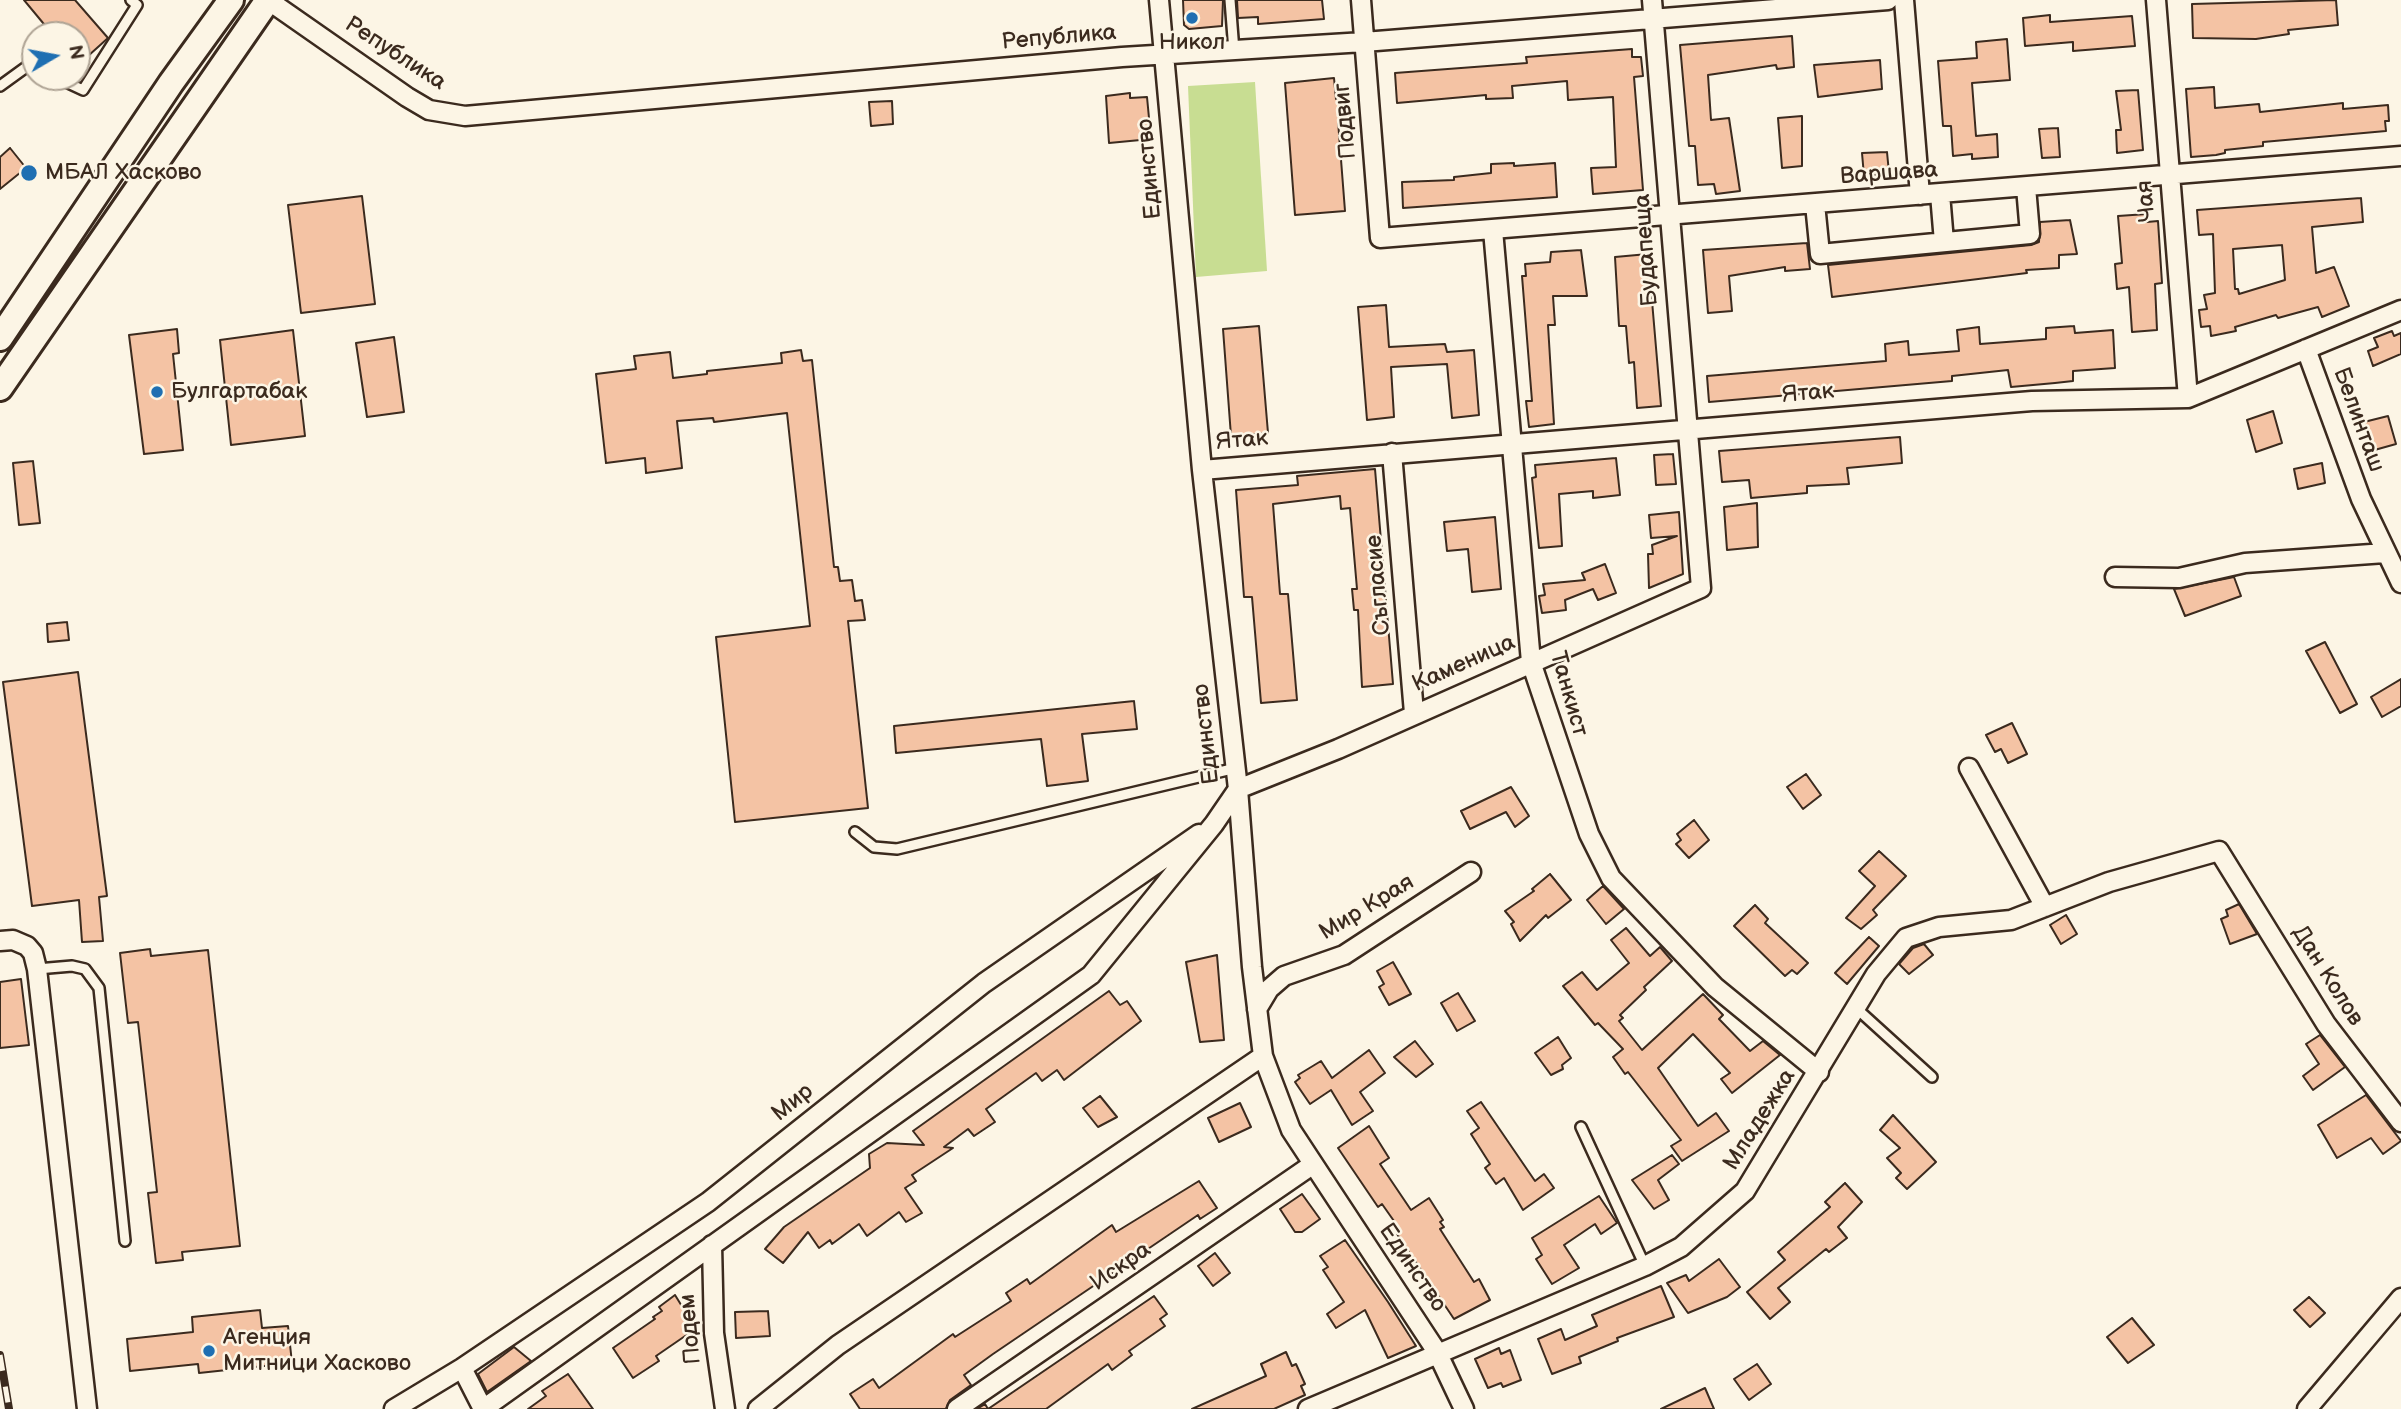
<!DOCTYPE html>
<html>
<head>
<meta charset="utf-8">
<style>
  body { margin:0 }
  #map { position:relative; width:2401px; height:1409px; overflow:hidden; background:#fcf5e5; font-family:"Balsamiq Sans",sans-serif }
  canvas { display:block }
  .north { position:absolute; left:21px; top:21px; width:70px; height:70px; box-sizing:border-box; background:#fcf5e5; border:2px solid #afa495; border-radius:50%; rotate:80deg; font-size:19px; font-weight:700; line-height:28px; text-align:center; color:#3b2a1e }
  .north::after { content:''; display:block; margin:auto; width:24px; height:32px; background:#1f6fb2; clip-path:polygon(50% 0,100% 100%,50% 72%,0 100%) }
</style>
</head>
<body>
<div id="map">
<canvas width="2401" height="1409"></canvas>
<div class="north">N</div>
</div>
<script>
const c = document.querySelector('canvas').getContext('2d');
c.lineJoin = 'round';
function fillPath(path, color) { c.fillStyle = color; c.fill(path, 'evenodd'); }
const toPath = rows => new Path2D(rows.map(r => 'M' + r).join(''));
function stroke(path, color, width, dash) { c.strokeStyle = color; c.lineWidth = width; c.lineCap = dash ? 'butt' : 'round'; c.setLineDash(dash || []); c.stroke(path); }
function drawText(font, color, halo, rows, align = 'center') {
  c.font = font + ' "Balsamiq Sans",sans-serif'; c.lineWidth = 5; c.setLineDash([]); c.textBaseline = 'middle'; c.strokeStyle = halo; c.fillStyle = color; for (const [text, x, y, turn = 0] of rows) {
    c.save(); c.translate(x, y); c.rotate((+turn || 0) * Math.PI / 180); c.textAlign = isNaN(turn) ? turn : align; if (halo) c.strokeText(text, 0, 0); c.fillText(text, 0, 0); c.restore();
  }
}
const green = toPath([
  [1255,82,1267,271,1196,277,1188,86]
]);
const building = toPath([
  [24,0,75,0,108,38,77,66,77,35,53,35,24,0],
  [1183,0,1223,0,1222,26,1189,29,1184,25,1183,0],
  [1237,0,1322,0,1324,19,1258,24,1258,17,1238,18,1237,0],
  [2336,0,2338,25,2288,30,2289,34,2256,39,2193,38,2192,4,2336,0],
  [2050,15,2050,22,2132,16,2135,46,2073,51,2073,42,2025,46,2023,18,2050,15],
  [1792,36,1794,67,1777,69,1776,65,1708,75,1711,120,1729,118,1740,191,1716,194,1714,184,1698,185,1695,146,1689,146,1680,45,1792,36],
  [2007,39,2010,80,1972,83,1976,136,1997,134,1998,157,1972,159,1972,154,1953,156,1951,126,1943,126,1938,61,1977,58,1976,42,2007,39],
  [1632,49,1632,57,1641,57,1643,76,1634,77,1643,190,1593,194,1591,168,1616,167,1613,97,1568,100,1567,81,1512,86,1513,98,1486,99,1486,95,1397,103,1395,73,1527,63,1526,57,1632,49],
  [1880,60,1882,89,1818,97,1814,65,1880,60],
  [1334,78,1336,99,1340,99,1342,120,1338,121,1345,211,1295,215,1285,83,1334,78],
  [2214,87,2215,108,2259,104,2260,112,2343,103,2343,109,2388,105,2389,121,2385,121,2386,131,2263,142,2263,146,2225,150,2225,153,2216,155,2191,157,2186,89,2214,87],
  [2138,90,2143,150,2117,153,2116,130,2121,130,2116,91,2138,90],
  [1130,93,1130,98,1147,97,1151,139,1109,143,1106,96,1130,93],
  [892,101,893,124,871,126,869,102,892,101],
  [1802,116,1802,166,1782,168,1778,118,1802,116],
  [2058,128,2060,157,2042,158,2039,129,2058,128],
  [10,148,26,168,0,189,0,157,10,148],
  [1887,152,1889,173,1864,176,1862,153,1887,152],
  [1514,163,1514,166,1555,163,1557,197,1403,208,1402,182,1454,180,1454,177,1491,173,1491,164,1514,163],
  [362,196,375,304,301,313,288,205,362,196],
  [2361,198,2363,222,2312,227,2316,273,2334,267,2349,306,2322,317,2318,307,2278,318,2276,315,2235,327,2236,331,2211,336,2210,326,2201,327,2199,310,2207,309,2204,295,2215,293,2213,234,2199,235,2197,210,2361,198],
  [2282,245,2285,280,2239,294,2238,289,2235,289,2233,249,2282,245],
  [2147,214,2147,222,2158,221,2162,283,2155,284,2157,330,2132,332,2129,287,2117,289,2115,264,2122,263,2118,216,2147,214],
  [2070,220,2077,254,2059,255,2059,268,2026,270,2027,273,1832,297,1828,265,2031,245,2039,242,2040,222,2070,220],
  [1807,243,1810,269,1785,271,1785,267,1729,276,1732,311,1708,313,1703,250,1807,243],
  [1581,250,1587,296,1553,296,1555,325,1548,325,1554,424,1529,427,1526,401,1532,401,1522,276,1526,276,1525,264,1550,262,1551,252,1581,250],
  [1648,254,1661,406,1637,408,1634,362,1629,363,1626,326,1619,326,1615,257,1648,254],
  [1386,305,1389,347,1445,344,1447,352,1474,350,1479,415,1452,418,1447,364,1391,367,1394,417,1367,420,1358,307,1386,305],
  [1259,326,1268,433,1231,436,1223,329,1259,326],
  [2074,326,2075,333,2113,330,2115,368,2073,371,2073,381,2055,383,2011,387,2008,370,1952,376,1952,381,1709,402,1707,376,1886,361,1885,344,1908,341,1909,355,1959,351,1957,330,1979,327,1980,344,2046,339,2046,328,2074,326],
  [177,329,179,353,173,354,183,450,144,454,129,335,177,329],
  [293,330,305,436,231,445,220,340,293,330],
  [2392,331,2394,336,2401,333,2401,354,2373,366,2368,351,2378,347,2374,338,2392,331],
  [394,337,404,412,367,417,356,343,394,337],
  [801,350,803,361,812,360,834,567,838,567,840,581,852,580,855,601,862,600,865,620,848,621,868,808,735,822,716,637,810,626,787,413,714,422,713,418,677,421,682,468,646,473,645,458,606,463,596,374,636,369,634,356,670,352,673,378,707,374,707,371,782,363,781,353,801,350],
  [2273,411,2282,443,2256,452,2247,420,2273,411],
  [2388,416,2396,444,2371,451,2364,422,2388,416],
  [1900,437,1902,463,1847,468,1849,484,1807,486,1807,493,1751,498,1749,480,1722,482,1719,451,1900,437],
  [1673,454,1676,484,1656,485,1654,455,1673,454],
  [1616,458,1620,495,1593,498,1593,491,1559,494,1562,546,1539,548,1532,478,1536,477,1535,465,1616,458],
  [33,461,40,523,19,525,13,463,33,461],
  [2322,463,2325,483,2298,489,2294,469,2322,463],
  [1375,469,1393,684,1362,687,1358,610,1354,610,1352,589,1357,589,1350,508,1341,509,1340,496,1273,504,1280,594,1288,594,1297,700,1261,703,1252,597,1244,597,1236,490,1298,485,1297,476,1375,469],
  [1757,503,1758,547,1727,550,1724,507,1757,503],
  [1679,512,1683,574,1649,588,1648,554,1653,554,1652,545,1677,536,1651,538,1649,515,1679,512],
  [1495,517,1501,589,1472,592,1468,549,1447,551,1444,522,1495,517],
  [1605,564,1616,593,1598,600,1593,589,1565,600,1566,610,1542,613,1539,596,1545,595,1543,584,1585,580,1582,573,1605,564],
  [2234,577,2241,596,2185,616,2174,589,2234,577],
  [67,622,69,640,48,642,47,624,67,622],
  [2325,642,2357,704,2340,713,2306,651,2325,642],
  [78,672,107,896,99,897,103,941,82,942,79,900,32,906,3,682,78,672],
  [2401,679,2401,706,2382,717,2371,697,2401,679],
  [1134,701,1137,729,1082,734,1088,781,1047,786,1041,739,896,753,894,726,1134,701],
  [2012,723,2027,754,2008,763,2001,749,1995,752,1986,735,2012,723],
  [1806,774,1821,795,1803,809,1787,787,1806,774],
  [1511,787,1529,816,1515,827,1506,812,1470,829,1461,811,1511,787],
  [1694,820,1709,840,1689,858,1676,844,1681,840,1677,834,1694,820],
  [1879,851,1906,876,1873,910,1877,915,1861,929,1846,918,1875,886,1859,871,1879,851],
  [1550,874,1571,900,1548,918,1546,915,1520,941,1511,924,1514,922,1505,911,1534,891,1532,889,1550,874],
  [1603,886,1624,909,1606,924,1587,900,1603,886],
  [2239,904,2257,934,2230,944,2221,919,2228,916,2226,910,2239,904],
  [1755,905,1768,919,1765,923,1808,963,1797,974,1792,970,1785,976,1734,926,1755,905],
  [2066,915,2077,934,2061,944,2050,925,2066,915],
  [1626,928,1650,956,1660,947,1672,961,1644,987,1646,990,1620,1015,1623,1018,1619,1021,1642,1050,1703,994,1723,1015,1719,1019,1750,1051,1763,1041,1780,1055,1732,1093,1721,1079,1730,1073,1693,1034,1658,1068,1698,1126,1716,1113,1729,1131,1682,1161,1671,1146,1681,1140,1628,1072,1625,1074,1613,1057,1623,1049,1598,1023,1595,1025,1563,986,1582,972,1597,990,1629,963,1611,940,1626,928],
  [1869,937,1879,946,1847,984,1835,973,1869,937],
  [1924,944,1933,955,1909,974,1899,964,1913,948,1924,944],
  [150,949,151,956,208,950,240,1246,182,1252,183,1260,156,1263,148,1193,157,1192,138,1022,128,1023,120,953,150,949],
  [1217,955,1224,1040,1200,1042,1186,962,1217,955],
  [1393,962,1411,994,1389,1005,1379,987,1384,984,1377,971,1393,962],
  [21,979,29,1045,0,1048,0,982,21,979],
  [1109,991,1120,1005,1127,1001,1141,1021,1064,1080,1057,1070,1042,1081,1036,1073,986,1109,995,1122,974,1136,968,1129,944,1147,953,1148,912,1175,916,1181,905,1188,922,1213,906,1222,899,1212,867,1236,859,1224,832,1244,830,1240,819,1248,808,1232,783,1263,765,1249,784,1227,870,1168,869,1154,887,1143,924,1145,913,1131,1109,991],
  [1458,993,1475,1021,1457,1031,1441,1003,1458,993],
  [2320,1035,2345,1067,2313,1090,2303,1076,2319,1064,2306,1044,2320,1035],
  [1558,1037,1571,1058,1562,1065,1563,1069,1551,1075,1535,1053,1558,1037],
  [1415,1041,1433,1064,1416,1077,1394,1057,1415,1041],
  [1369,1050,1385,1073,1360,1092,1373,1111,1352,1125,1331,1090,1310,1104,1295,1082,1300,1078,1298,1075,1321,1061,1332,1078,1369,1050],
  [2366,1095,2401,1141,2383,1154,2371,1138,2337,1158,2318,1125,2366,1095],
  [1100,1096,1117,1117,1098,1127,1083,1108,1100,1096],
  [1481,1102,1535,1181,1544,1174,1554,1188,1523,1210,1504,1178,1496,1184,1485,1168,1490,1164,1471,1134,1479,1128,1467,1111,1481,1102],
  [1240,1103,1251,1127,1219,1142,1208,1118,1240,1103],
  [1893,1115,1936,1162,1907,1189,1896,1178,1901,1173,1887,1158,1900,1148,1880,1130,1893,1115],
  [1369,1126,1389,1158,1380,1164,1411,1210,1429,1198,1443,1220,1440,1222,1444,1227,1440,1229,1474,1282,1479,1279,1490,1300,1454,1319,1397,1234,1401,1231,1382,1204,1378,1207,1338,1148,1369,1126],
  [1672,1155,1679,1164,1658,1180,1669,1200,1654,1209,1632,1180,1672,1155],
  [1199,1181,1217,1208,1200,1219,1198,1215,993,1354,964,1375,971,1385,950,1400,946,1409,860,1409,850,1394,873,1379,879,1388,953,1334,955,1337,1011,1301,1006,1293,1027,1279,1030,1284,1112,1225,1116,1232,1199,1181],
  [1845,1183,1862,1202,1838,1227,1847,1238,1829,1252,1826,1249,1778,1288,1790,1302,1770,1319,1747,1292,1785,1260,1778,1252,1830,1207,1825,1202,1845,1183],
  [1302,1194,1320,1219,1302,1232,1295,1232,1280,1209,1302,1194],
  [1599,1196,1617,1223,1601,1234,1595,1224,1564,1245,1579,1268,1552,1284,1536,1259,1542,1255,1532,1238,1599,1196],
  [1345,1240,1388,1302,1416,1346,1388,1358,1365,1310,1336,1328,1327,1314,1344,1302,1323,1270,1328,1267,1320,1256,1345,1240],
  [1215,1253,1230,1273,1213,1286,1198,1266,1215,1253],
  [1719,1259,1740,1287,1727,1297,1688,1313,1667,1283,1686,1275,1689,1281,1719,1259],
  [1661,1286,1674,1317,1617,1338,1618,1341,1579,1357,1581,1363,1552,1374,1538,1339,1561,1329,1565,1340,1597,1326,1592,1315,1661,1286],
  [675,1295,691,1321,683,1327,688,1334,656,1356,659,1361,633,1378,613,1348,655,1319,653,1317,662,1311,659,1307,675,1295],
  [1154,1296,1167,1314,1160,1319,1165,1326,1129,1351,1132,1355,1112,1370,1108,1364,1046,1409,977,1409,985,1404,988,1409,1154,1296],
  [2309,1297,2325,1313,2310,1327,2294,1310,2309,1297],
  [260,1310,262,1328,288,1326,292,1363,199,1373,198,1364,130,1371,127,1339,193,1332,192,1317,260,1310],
  [768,1311,770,1336,736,1338,735,1312,768,1311],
  [2132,1318,2154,1345,2128,1363,2107,1337,2132,1318],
  [514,1347,531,1361,487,1392,478,1374,514,1347],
  [1499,1348,1501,1354,1510,1350,1521,1380,1503,1387,1501,1383,1488,1388,1475,1359,1499,1348],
  [1286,1352,1292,1366,1296,1364,1305,1384,1301,1386,1305,1395,1274,1409,1192,1409,1266,1376,1261,1364,1286,1352],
  [1757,1364,1771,1384,1749,1400,1734,1379,1757,1364],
  [568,1374,593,1409,528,1409,546,1396,542,1391,568,1374],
  [1705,1388,1714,1409,1661,1409,1705,1388]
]);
const lane = toPath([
  [1230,0,1234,51],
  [55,77,83,90,137,5,131,0],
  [0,86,29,65,35,68],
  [855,832,874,847,897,849,1236,768],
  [37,969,72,966,85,969,99,988,125,1241],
  [1856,1008,1932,1077],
  [1581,1127,1645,1266]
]);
const street = toPath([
  [268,0,407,97,429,110,465,116,1122,57,1364,42,1888,0],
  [1159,0,1202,470,1238,789,1252,967,1263,1056,1291,1130,1437,1352,1464,1409],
  [1361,0,1380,238,2401,156],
  [1904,0,1920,195],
  [2156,0,2188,398],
  [1940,194,1944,242],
  [1815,204,1820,254,2030,234,2026,187],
  [1493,230,1531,662,1589,834,1611,878,1715,987,1819,1072],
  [2306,349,2361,499,2401,583],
  [1392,453,1414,713],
  [1202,470,2032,401,2188,398,2401,310],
  [2115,577,2179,578,2245,563,2385,553],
  [1969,768,2045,907],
  [1238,789,1338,749,1701,588,1652,0],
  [0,941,13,940,27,946,33,953,37,969,87,1409],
  [1257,1009,1269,989,1284,976,1344,955,1471,872],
  [712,1245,714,1333,725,1409],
  [462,1368,483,1409,1091,975,1214,824,1238,789],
  [394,1409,462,1368,708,1202,984,983,1199,834],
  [758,1409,838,1345,1263,1056],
  [957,1409,1312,1165],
  [1308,1409,1645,1266,1681,1247,1745,1191,1876,974,1906,938,1939,927,2011,920,2109,882,2219,851,2326,1024,2401,1122],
  [2307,1409,2401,1298]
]);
const secondary = toPath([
  [0,338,171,83,231,0],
  [0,388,268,0]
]);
const rail = toPath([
  [0,1355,9,1409]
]);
const markers = [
  [1192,18,7,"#1f6fb2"],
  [29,173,9,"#1f6fb2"],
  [157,392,7,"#1f6fb2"],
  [209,1351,7,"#1f6fb2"]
];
const streetNames = [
  ["Република",1059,38,-5],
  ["Република",395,54,33],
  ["Подвиг",1346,121,-95],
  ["Единство",1150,169,-95],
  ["Варшава",1889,174,-4],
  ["Чая",2147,201,-95],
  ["Будапеща",1647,250,-94],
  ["Ятак",1808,394,-5],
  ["Белинташ",2358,420,70],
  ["Ятак",1242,441,-5],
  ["Съгласие",1379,585,-95],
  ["Каменица",1464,664,-24],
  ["Танкист",1568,694,74],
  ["Единство",1207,734,-96],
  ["Мир Края",1367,908,-31],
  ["Дан Колов",2327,976,58],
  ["Мир",793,1103,-39],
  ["Младежка",1760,1120,-58],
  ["Искра",1121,1267,-35],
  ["Единство",1412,1268,56],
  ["Подем",691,1329,-95]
];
const poiNames = [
  ["Никол",1192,43,"center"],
  ["МБАЛ Хасково",45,173],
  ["Булгартабак",171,392],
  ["Агенция",223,1338],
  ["Митници Хасково",223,1364]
];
fillPath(green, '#c8dd92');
fillPath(building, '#f4c3a4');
stroke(building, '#3b2a1e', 2);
stroke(lane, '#3b2a1e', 14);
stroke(street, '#3b2a1e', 23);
stroke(secondary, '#3b2a1e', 30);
stroke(lane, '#fcf5e5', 9);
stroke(street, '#fcf5e5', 18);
stroke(secondary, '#fcf5e5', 24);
stroke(rail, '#3b2a1e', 8);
stroke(rail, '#fcf5e5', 5, [16]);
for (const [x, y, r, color] of markers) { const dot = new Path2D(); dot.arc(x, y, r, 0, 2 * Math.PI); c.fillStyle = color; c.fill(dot); stroke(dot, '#fcf5e5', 2.5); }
drawText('23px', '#3b2a1e', '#fcf5e5', streetNames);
drawText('23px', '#3b2a1e', '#fcf5e5', poiNames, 'left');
</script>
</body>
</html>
